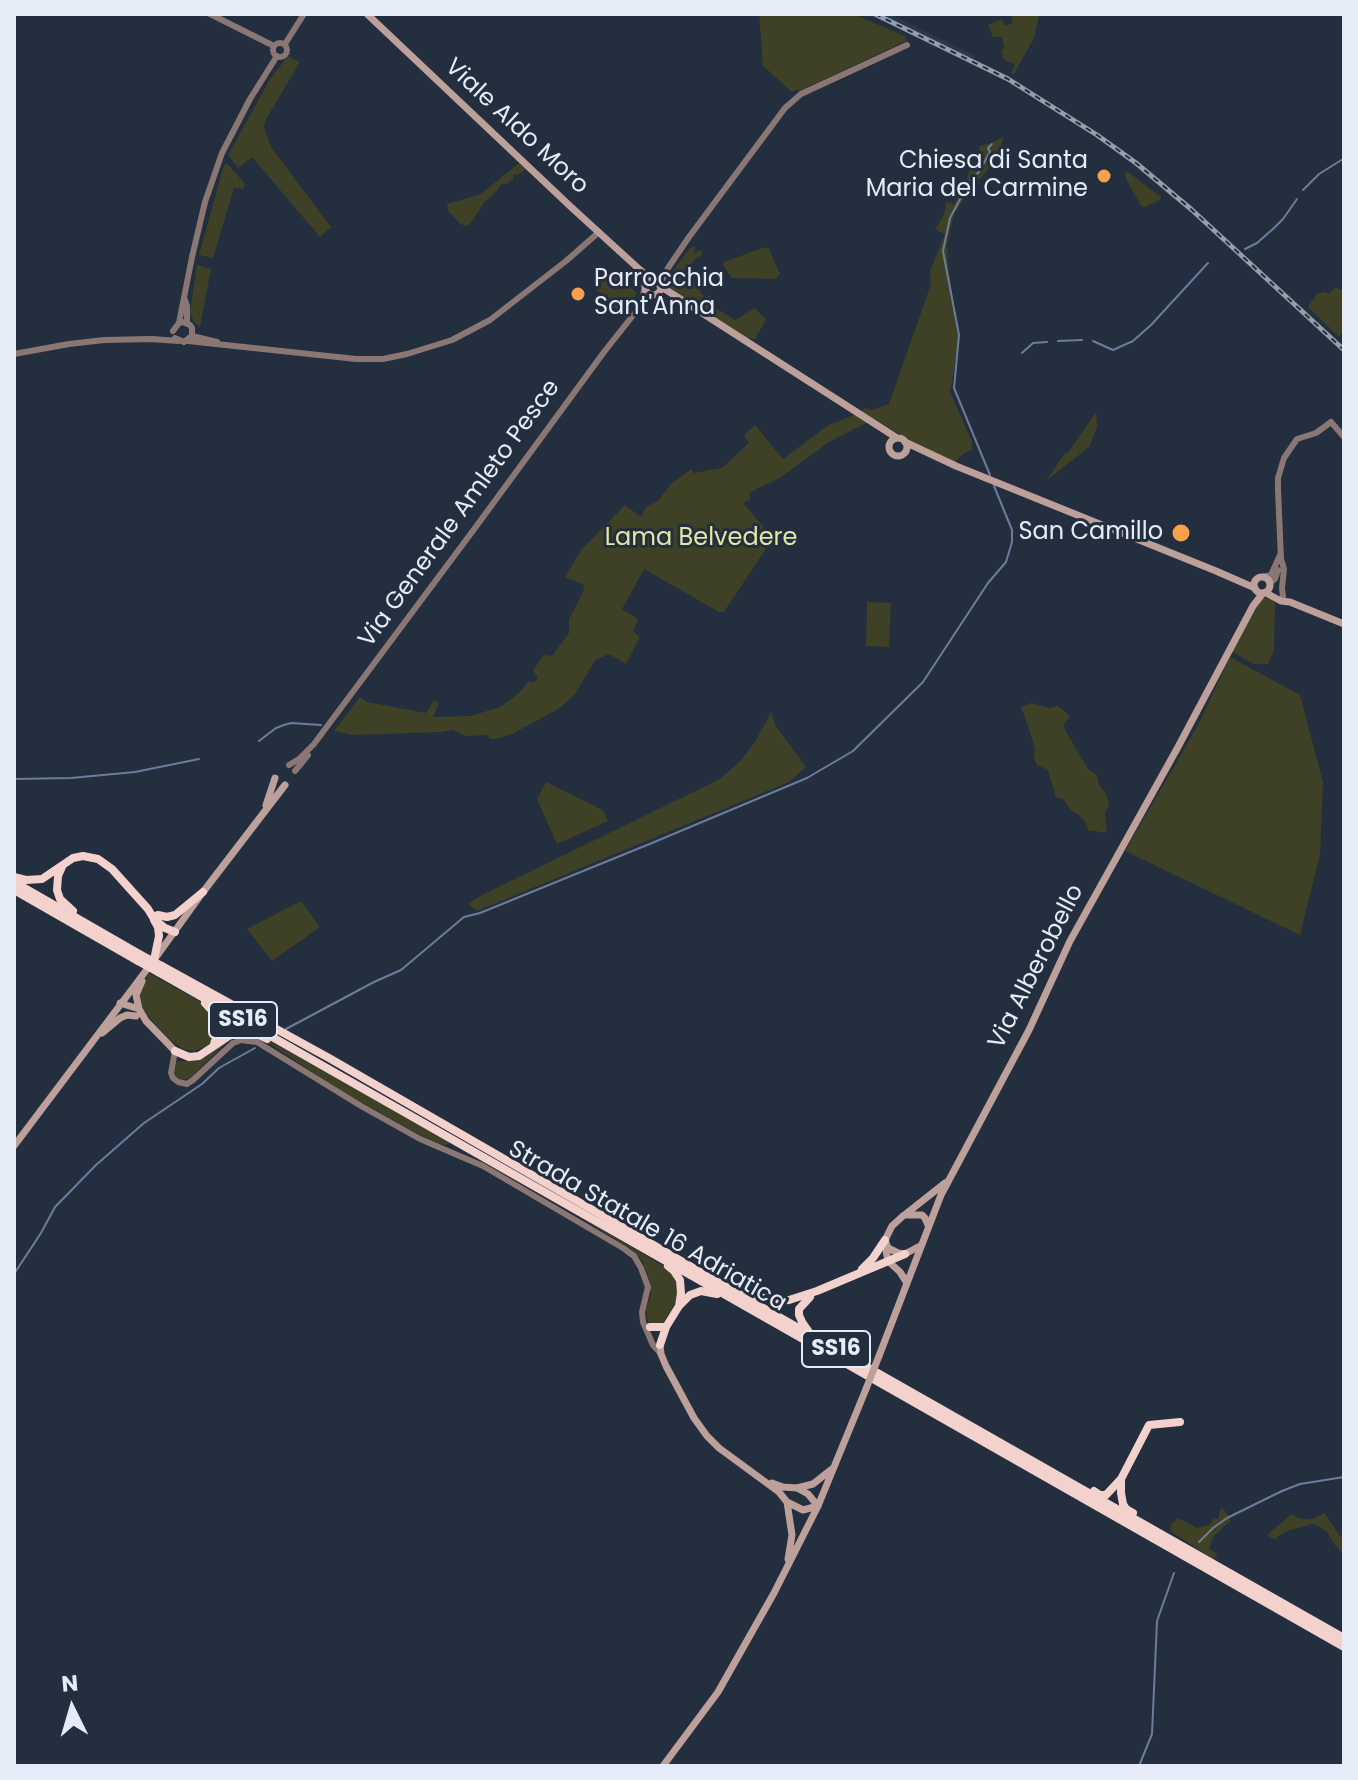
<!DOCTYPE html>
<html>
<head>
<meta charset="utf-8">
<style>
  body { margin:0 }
  #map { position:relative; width:1358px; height:1780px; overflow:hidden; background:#232e3e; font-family:Poppins,sans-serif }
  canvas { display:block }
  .frame { position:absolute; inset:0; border:16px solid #e5ecf7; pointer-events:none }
  .north { position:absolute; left:32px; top:1668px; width:80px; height:80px; -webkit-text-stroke:6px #232e3e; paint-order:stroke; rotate:355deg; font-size:22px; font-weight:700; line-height:32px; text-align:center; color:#e5ecf7 }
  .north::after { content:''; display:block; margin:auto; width:28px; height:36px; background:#e5ecf7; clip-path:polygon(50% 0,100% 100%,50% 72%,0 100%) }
</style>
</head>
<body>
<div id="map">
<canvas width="1358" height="1780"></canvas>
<div class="frame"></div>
<div class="north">N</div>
</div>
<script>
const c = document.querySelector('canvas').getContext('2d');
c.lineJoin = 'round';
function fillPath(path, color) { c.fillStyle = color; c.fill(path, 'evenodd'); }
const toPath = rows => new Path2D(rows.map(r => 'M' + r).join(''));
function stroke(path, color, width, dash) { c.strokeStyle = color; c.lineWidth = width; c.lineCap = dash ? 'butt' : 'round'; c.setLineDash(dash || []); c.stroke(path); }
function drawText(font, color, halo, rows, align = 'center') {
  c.font = font + ' Poppins,sans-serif'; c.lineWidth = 6; c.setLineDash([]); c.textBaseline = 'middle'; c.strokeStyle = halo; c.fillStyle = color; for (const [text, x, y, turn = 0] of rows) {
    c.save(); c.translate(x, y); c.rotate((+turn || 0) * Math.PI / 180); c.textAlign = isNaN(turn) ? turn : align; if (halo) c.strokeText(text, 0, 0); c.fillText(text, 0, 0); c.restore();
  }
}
const built = toPath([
  [867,14,890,14,976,56,972,63,968,62]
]);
const green = toPath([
  [759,14,853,14,905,36,906,41,799,91,797,89,792,92,763,66],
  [1011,14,1038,14,1039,16,1034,38,1014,74,1011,73,1015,64,1004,60,1001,50,1004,48,1002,37,993,37,988,25,1002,19,1005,26,1013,23],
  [288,56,300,62,265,121,264,127,271,147,331,227,320,237,252,157,238,168,228,155,270,79],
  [1003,137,1001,146,987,171,968,192,954,214,947,245,948,266,958,331,958,347,950,392,972,442,972,450,963,454,955,462,913,442,874,419,829,442,780,478,756,489,749,494,751,499,743,503,762,525,771,541,724,612,719,612,644,569,622,609,638,619,633,631,640,637,626,664,609,654,595,660,575,694,560,708,512,734,495,739,490,739,487,735,466,736,453,730,440,732,353,735,334,731,360,697,367,702,426,713,434,700,439,703,433,717,471,716,500,707,519,693,529,681,534,683,538,677,533,671,543,655,552,656,569,633,569,619,584,590,584,585,565,577,581,550,625,505,641,517,646,507,658,501,671,484,691,469,694,473,722,468,749,443,744,435,755,425,783,459,827,426,861,412,864,408,872,410,889,404,931,284,930,271,945,234,935,230,945,212,946,202,954,204,965,186,970,168,976,170,982,158,979,146,992,143],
  [227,163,245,184,243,189,234,188,213,258,199,255,224,165],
  [519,163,526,169,518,175,514,174,513,179,508,183,500,185,497,191,484,203,470,224,467,226,460,224,448,211,447,204,481,194],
  [1128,172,1161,197,1160,200,1145,207,1141,206,1126,179,1125,173],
  [693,246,696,248,693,254,699,250,702,251,702,255,694,260,692,263,693,266,687,273,705,298,710,295,717,309,735,320,755,308,766,320,755,339,748,338,686,299,665,284,666,280,690,248],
  [765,247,769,249,780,274,776,279,732,278,723,265,724,262],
  [197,265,211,269,200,327,194,322,190,312],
  [611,270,637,293,623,315,594,287],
  [1335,287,1344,291,1344,330,1339,337,1308,307,1317,294,1325,292,1329,294],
  [1096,412,1097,427,1089,447,1046,481,1065,453,1068,453],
  [1263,597,1275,602,1274,651,1268,664,1253,664,1231,651],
  [867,602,891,603,889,647,866,646],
  [1230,657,1300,695,1323,782,1320,855,1300,935,1125,851,1198,725],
  [1031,703,1049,708,1058,706,1070,716,1064,725,1065,730,1088,769,1097,775,1099,785,1107,795,1109,807,1105,813,1107,829,1105,833,1095,831,1089,831,1086,823,1079,815,1071,810,1063,799,1056,797,1048,770,1037,765,1034,758,1035,749,1029,729,1021,707],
  [771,712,776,726,806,767,789,782,477,911,468,904,482,895,720,779,741,760,755,742],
  [546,782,603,810,608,821,557,844,537,799],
  [301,901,320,927,272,961,247,929],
  [149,973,204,1004,215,1017,216,1030,211,1042,207,1046,194,1051,183,1049,170,1040,145,1013,140,1006,139,996,141,988],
  [245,1033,252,1033,266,1039,451,1143,445,1145,439,1144,420,1135,341,1091,270,1044,254,1036,238,1036,229,1040,190,1078,182,1080,176,1077,174,1070,177,1062,204,1058,227,1038],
  [553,1201,667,1268,678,1283,678,1298,663,1323,651,1324,648,1322,646,1310,651,1294,650,1283,643,1262,637,1255,631,1249],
  [1223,1508,1231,1520,1214,1536,1209,1548,1218,1555,1213,1559,1170,1531,1171,1524,1178,1518,1197,1528,1209,1525,1214,1518,1216,1519,1219,1517,1220,1509],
  [1325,1513,1339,1535,1344,1538,1344,1555,1334,1544,1327,1532,1319,1526,1312,1524,1290,1530,1280,1535,1275,1539,1270,1538,1267,1535,1292,1514,1300,1519,1313,1519]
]);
const stream = toPath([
  [1303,190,1319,174,1343,159],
  [1245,249,1257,243,1274,228,1283,219,1297,199],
  [1058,341,1082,340],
  [1093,341,1113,350,1133,341,1151,325,1208,263],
  [1022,353,1033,343,1047,342],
  [990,475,954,388,959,335,943,251,950,218,970,181,978,173,990,152,988,148,992,144],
  [259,741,276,728,284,725,291,723,321,725],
  [14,779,71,778,135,772,199,759],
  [286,1029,374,982,401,970,464,917,480,913,652,843,807,778,853,751,923,682,988,583,1006,562,1012,542,1012,530,994,486],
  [14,1274,41,1233,55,1207,96,1165,144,1123,202,1084,219,1068,255,1048],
  [1199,1542,1213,1528,1227,1518,1282,1491,1300,1484,1344,1477],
  [1139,1766,1152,1734,1157,1621,1174,1573]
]);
const tertiary = toPath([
  [210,14,274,46],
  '273 50a7 7 0 1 1 14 0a7 7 0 1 1-14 0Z',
  [285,44,304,14],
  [660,284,668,268,689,237,785,108,801,94,907,45],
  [185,300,187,306,187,323],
  [640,304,645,288],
  [173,331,179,323,192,257,205,202,222,153,250,99,277,56],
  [192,336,217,342],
  [175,338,184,342,192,336,192,328,190,325,183,322,179,323],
  [188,341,356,359,383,359,407,354,452,340,490,320,566,261,599,232],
  [14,354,69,344,104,340,152,339,178,341],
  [1262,577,1271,575,1280,555],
  [1270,583,1275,579,1278,570],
  [1283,597,1282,588,1284,569,1281,559,1278,490,1278,478,1284,458,1297,439,1316,433,1331,422,1344,437],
  [289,765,299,759,314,744,475,528,604,352,642,304,652,294],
  [295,771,308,755],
  [175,1051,171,1073,173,1078,178,1082,187,1084,193,1080,233,1043,241,1040,257,1042,361,1106,420,1139,483,1166,623,1248,634,1256,641,1268,648,1287,642,1312,643,1322,653,1345,661,1354]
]);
const secondary = toPath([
  [367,14,571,207,639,269,651,279],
  '645 287a8 8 0 1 1 16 0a8 8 0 1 1-16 0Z',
  [660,286,897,438],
  '889 447a9 9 0 1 1 18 0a9 9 0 1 1-18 0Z',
  [905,442,956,466,1216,571,1255,588],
  '1254 585a8 8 0 1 1 16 0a8 8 0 1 1-16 0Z',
  [1266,593,1281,601,1290,602,1344,624],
  [266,805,275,778],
  [120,1003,139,1009,146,1021,175,1051],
  [139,1009,136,995,142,981],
  [102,1033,120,1018,127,1015,136,1016],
  [14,1146,154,960,203,892,285,785],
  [907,1213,945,1183],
  [885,1245,888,1261,900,1272,907,1283],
  [920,1246,905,1254,898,1253,888,1248,885,1240,892,1226,904,1215,922,1215,925,1218,928,1225],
  [660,1345,661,1354,666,1366,694,1418,707,1436,719,1448,779,1492,787,1502,792,1535,788,1559],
  [879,1356,941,1195,1029,1030,1070,941,1178,747,1253,606,1263,593],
  [772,1483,783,1487,797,1488,813,1484,832,1469],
  [787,1502,803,1510,818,1506,808,1494,797,1488],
  [663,1766,718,1692,774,1593,818,1506,866,1389]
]);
const trunk = toPath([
  [62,867,58,876,57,890,60,899,73,911],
  [14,877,26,880,42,879,73,858,83,856,98,859,112,869,148,909,154,919,165,928,175,932],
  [14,882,141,955],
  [14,890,138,961],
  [158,915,167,917,175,915,203,892],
  [154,960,159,936,158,927,154,920],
  [162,966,329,1058,728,1288,1344,1638],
  [158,972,1344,1647],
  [205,1003,216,1015,219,1022,219,1029,214,1044],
  [175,1051,189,1057,199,1056,229,1036,240,1032,252,1032,267,1039],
  [668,1266,674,1271,680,1280,681,1293,679,1306],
  [862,1269,873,1258,885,1240],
  [744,1294,778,1301,789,1300,817,1291,905,1254],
  [650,1327,666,1327],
  [809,1332,802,1322,799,1315,799,1309,810,1297],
  [660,1345,666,1327,679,1306,690,1295,701,1291,717,1294],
  [1121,1480,1121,1493,1123,1504,1126,1509,1133,1513],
  [1094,1491,1100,1495,1106,1495,1121,1479,1149,1425,1180,1422]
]);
const rail = toPath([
  [875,14,1008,79,1097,135,1136,163,1192,210,1344,350]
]);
const secondaryBridge = toPath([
  [866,1389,879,1356]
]);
const trunkBridge = toPath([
  [141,955,162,966],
  [138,961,158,972]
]);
const markers = [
  [1104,176,8,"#f8a04b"],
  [578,294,8,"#f8a04b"],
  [1181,533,10,"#f8a04b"]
];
const shields = [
  [243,1020,68],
  [836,1349,68]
];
const shieldNames = [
  ["SS16",243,1020],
  ["SS16",836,1349]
];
const streetNames = [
  ["Viale Aldo Moro",516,127,43],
  ["Via Generale Amleto Pesce",460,514,-54],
  ["Via Alberobello",1037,967,-63],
  ["Strada Statale 16 Adriatica",647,1227,30]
];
const poiNames = [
  ["Chiesa di Santa",1088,162],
  ["Maria del Carmine",1088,190],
  ["Parrocchia",594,280,"left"],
  ["Sant'Anna",594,308,"left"],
  ["San Camillo",1163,533]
];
const parkNames = [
  ["Lama Belvedere",701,539]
];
fillPath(built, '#29384c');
fillPath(green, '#3f4126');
stroke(stream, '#6c7c9d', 2);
stroke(tertiary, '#8a7774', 6);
stroke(secondary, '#bea09b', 7);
stroke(trunk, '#f3d1cc', 8);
stroke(rail, '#959eab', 5);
stroke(rail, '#232e3e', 2, [6]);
stroke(secondaryBridge, '#bea09b', 7);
stroke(trunkBridge, '#f3d1cc', 8);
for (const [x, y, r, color] of markers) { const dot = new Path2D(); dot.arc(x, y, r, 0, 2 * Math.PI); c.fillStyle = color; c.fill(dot); stroke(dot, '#232e3e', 3); }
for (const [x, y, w] of shields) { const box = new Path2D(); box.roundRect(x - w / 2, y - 18, w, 36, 6); c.fillStyle = '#232e3e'; c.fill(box); stroke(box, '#e5ecf7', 2); }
drawText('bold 22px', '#e5ecf7', null, shieldNames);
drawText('24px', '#e5ecf7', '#232e3e', streetNames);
drawText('24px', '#e5ecf7', '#232e3e', poiNames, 'right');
drawText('24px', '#e1e7a5', '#232e3e', parkNames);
</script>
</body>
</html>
